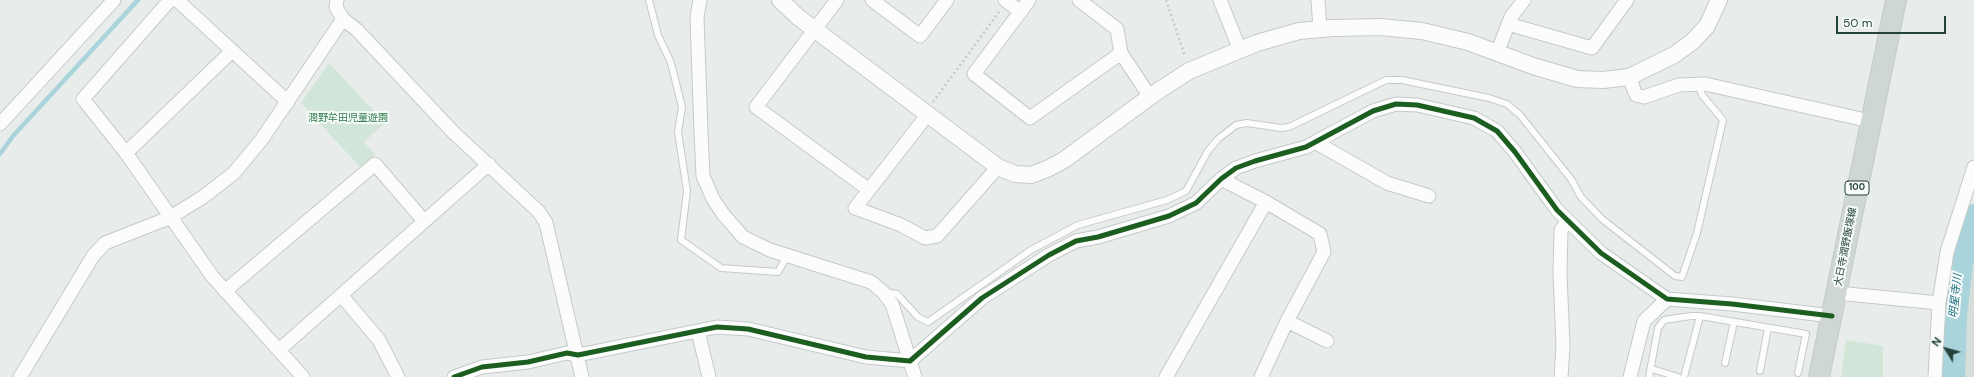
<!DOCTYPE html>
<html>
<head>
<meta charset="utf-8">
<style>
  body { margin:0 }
  #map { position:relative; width:1974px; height:377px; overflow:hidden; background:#e8edeb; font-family:"DM Sans",sans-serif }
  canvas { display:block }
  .north { position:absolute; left:1926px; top:329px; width:40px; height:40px; -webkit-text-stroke:3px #f7fbf9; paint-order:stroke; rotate:307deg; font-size:11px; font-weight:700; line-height:16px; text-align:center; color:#24423a }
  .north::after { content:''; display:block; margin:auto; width:14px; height:18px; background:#24423a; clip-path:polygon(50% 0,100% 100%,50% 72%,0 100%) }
  .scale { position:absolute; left:1836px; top:16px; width:110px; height:18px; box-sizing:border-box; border:2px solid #24423a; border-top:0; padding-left:5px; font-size:12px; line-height:14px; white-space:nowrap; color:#24423a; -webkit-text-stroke:3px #f7fbf9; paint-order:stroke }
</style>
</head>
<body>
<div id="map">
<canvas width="1974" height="377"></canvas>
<div class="north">N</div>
<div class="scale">50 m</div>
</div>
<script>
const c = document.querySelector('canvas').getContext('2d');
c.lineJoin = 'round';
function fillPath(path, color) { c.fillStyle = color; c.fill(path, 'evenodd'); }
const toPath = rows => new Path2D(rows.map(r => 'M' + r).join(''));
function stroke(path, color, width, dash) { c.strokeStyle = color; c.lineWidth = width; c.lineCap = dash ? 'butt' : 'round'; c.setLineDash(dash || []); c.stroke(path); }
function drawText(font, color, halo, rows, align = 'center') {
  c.font = font + ' "DM Sans","Noto Sans JP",sans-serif'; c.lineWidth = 4; c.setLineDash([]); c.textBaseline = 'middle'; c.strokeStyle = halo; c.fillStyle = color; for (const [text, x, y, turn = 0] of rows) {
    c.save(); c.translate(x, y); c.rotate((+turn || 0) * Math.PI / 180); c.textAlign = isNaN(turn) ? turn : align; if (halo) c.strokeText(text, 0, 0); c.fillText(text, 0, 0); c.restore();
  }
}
const built = toPath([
  [1974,234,1974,377,1955,377,1960,304,1965,265]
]);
const green = toPath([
  [329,63,385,123,364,142,375,155,360,167,301,103],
  [1846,340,1883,346,1883,377,1841,377]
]);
const stream = toPath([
  [0,154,13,136,138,0]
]);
const river = toPath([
  [1952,377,1954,315,1960,263,1974,217]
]);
const path = toPath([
  [1166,0,1185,56],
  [933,102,999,12]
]);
const service = toPath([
  [649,0,658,35,671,63,682,107,678,132,687,191,681,240,721,268,778,272,787,256],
  [885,292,897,294,918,317,928,322,1031,250,1078,225,1167,200,1186,191,1208,151,1218,139,1236,125,1247,123,1281,128,1289,127,1386,80,1402,80,1489,98,1507,104,1520,115,1571,179,1581,197,1602,219,1675,276,1682,277,1697,233,1723,120,1702,95,1698,84],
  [1725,363,1734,322],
  [1652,369,1678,377],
  [1760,371,1768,328],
  [1649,377,1658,328,1664,320,1691,316,1700,316,1806,334,1798,373],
  [1684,377,1700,316]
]);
const minor = toPath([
  [170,0,83,99,126,153,212,276,303,377],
  [177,0,288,102],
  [337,0,336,7,343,19,357,30,453,132,539,212,546,223,582,377],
  [700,0,697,17,701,132,703,176,713,199,723,214,743,237,770,250,871,282,883,292,892,304,915,377],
  [837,0,756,107,869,190,855,208,901,225,925,238,937,236,998,167],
  [872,0,920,36,947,0],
  [1005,0,1021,12],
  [1029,0,974,74,1030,118,1121,53],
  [1079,0,1117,29,1121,53,1150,97],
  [1220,0,1240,50],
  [1318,0,1320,29],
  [1508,24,1592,48,1627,0],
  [1497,53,1511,17,1524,0],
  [1629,77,1636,95,1644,97,1679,85,1705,84,1870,121],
  [0,124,114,0],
  [1315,142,1387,183,1429,196],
  [126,153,232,51],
  [1221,179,1266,202,1320,234,1324,252,1287,321,1261,377],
  [869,190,928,114],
  [225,291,375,164,424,221],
  [1837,293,1939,303],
  [341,295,379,340,398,377],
  [1287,321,1327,341],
  [698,331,709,377],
  [279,350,489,164],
  [20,377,93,256,105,243,169,218,203,197,234,173,262,139,343,19],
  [454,377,482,367,528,362,567,353,578,355,717,327,748,329,866,357,910,361,982,298,1049,255,1076,241,1098,237,1169,216,1196,203,1221,179,1236,168,1255,161,1306,147,1373,111,1396,104,1417,105,1474,118,1497,131,1515,152,1557,210,1601,253,1667,299,1732,304,1832,316],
  [1166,377,1266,202],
  [1561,377,1563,346,1560,273,1561,230,1568,221],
  [1630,377,1644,321,1667,299],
  [1935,377,1939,303,1947,252,1974,167]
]);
const tertiary = toPath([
  [780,0,798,17,998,167,1015,174,1031,175,1047,169,1064,160,1155,93,1189,71,1257,43,1299,31,1333,28,1380,27,1422,31,1468,42,1533,66,1577,79,1603,80,1629,77,1674,55,1692,42,1707,26,1719,0]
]);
const primary = toPath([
  [1819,377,1896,0]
]);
const cycleway = toPath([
  [454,377,482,367,528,362,567,353,578,355,717,327,748,329,866,357,910,361,982,298,1049,255,1076,241,1098,237,1169,216,1196,203,1221,179,1236,168,1255,161,1306,147,1373,111,1396,104,1417,105,1474,118,1497,131,1515,152,1557,210,1601,253,1667,299,1732,304,1832,316]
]);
const shields = [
  [1857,188,24]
];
const shieldNames = [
  ["100",1857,188]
];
const parkNames = [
  ["潤野牟田児童遊園",348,118]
];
const streetNames = [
  ["大日寺潤野飯塚線",1846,247,-79]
];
const waterNames = [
  ["明星寺川",1956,296,-84]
];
fillPath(built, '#d6dedb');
fillPath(green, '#d1e6d8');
stroke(stream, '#a9d4db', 4.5);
stroke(river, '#a9d4db', 26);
stroke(service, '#c5cac8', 8);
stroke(minor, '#c5cac8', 15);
stroke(tertiary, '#c5cac8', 18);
stroke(primary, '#c3ccc9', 22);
stroke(path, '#c3ccca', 2.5, [2, 3]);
stroke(service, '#fcfcfc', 6);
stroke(minor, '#fcfcfc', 13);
stroke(tertiary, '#fcfcfc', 16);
stroke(primary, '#cfd7d5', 20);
stroke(cycleway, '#1b5e20', 5);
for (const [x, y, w] of shields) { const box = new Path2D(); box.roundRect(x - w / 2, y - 7, w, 14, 3); c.fillStyle = '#f7fbf9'; c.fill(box); stroke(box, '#24423a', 1); }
drawText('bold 9px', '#24423a', null, shieldNames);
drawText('10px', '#2d7a4b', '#f7fbf9', parkNames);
drawText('10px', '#24423a', '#f7fbf9', streetNames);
drawText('italic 11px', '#1c6f80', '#f7fbf9', waterNames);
</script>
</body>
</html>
